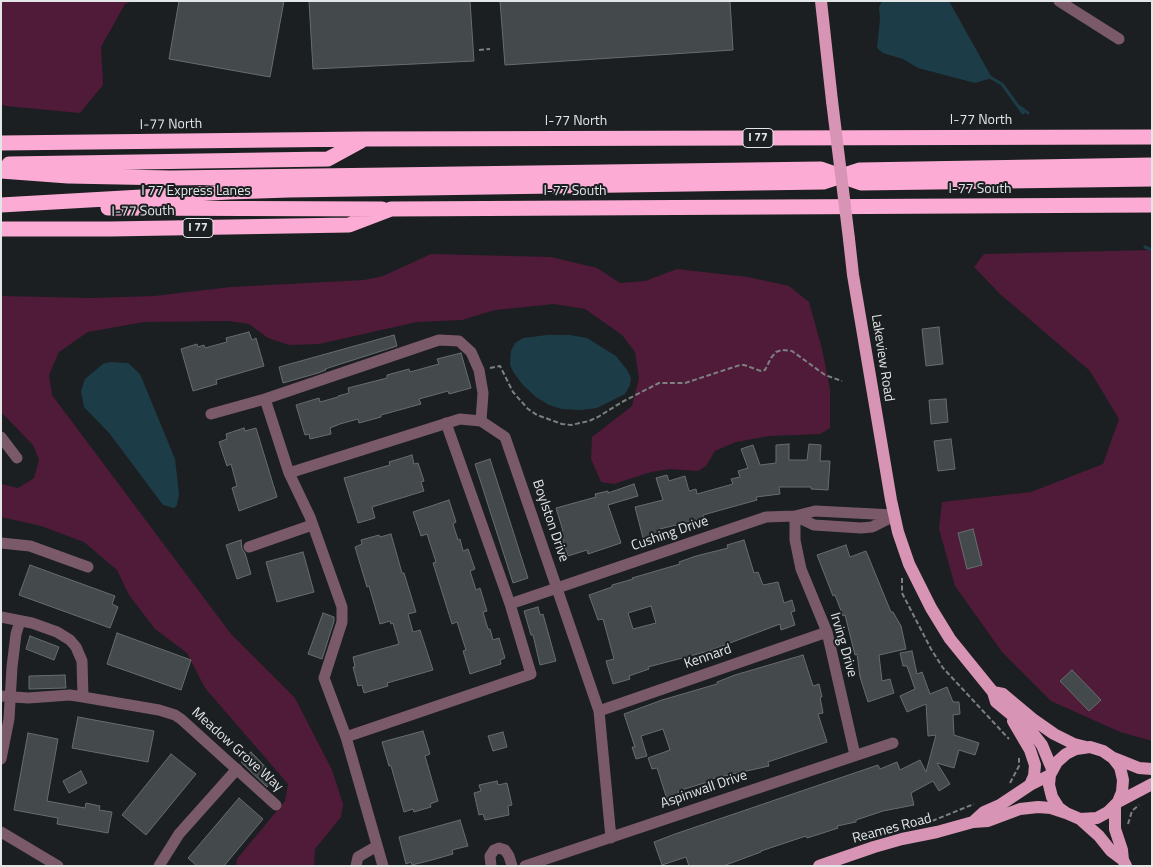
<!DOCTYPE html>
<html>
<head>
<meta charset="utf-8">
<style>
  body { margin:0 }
  #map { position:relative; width:1153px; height:867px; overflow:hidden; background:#1b1f21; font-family:"Titillium Web",sans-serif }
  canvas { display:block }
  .frame { position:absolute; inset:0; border:2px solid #e2e6e7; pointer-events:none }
</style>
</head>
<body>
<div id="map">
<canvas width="1153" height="867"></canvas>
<div class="frame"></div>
</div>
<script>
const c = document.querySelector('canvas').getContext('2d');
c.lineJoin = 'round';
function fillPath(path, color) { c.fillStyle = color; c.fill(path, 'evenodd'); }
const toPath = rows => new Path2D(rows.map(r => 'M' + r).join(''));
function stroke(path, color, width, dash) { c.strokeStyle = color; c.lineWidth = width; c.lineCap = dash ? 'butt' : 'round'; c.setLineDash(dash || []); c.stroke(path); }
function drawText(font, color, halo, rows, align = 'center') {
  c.font = font + ' "Titillium Web",sans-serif'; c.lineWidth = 4; c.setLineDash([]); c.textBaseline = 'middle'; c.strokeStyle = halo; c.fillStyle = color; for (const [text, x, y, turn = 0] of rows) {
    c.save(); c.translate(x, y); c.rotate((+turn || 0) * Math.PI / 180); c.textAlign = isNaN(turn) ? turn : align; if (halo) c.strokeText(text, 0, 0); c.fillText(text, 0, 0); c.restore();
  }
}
const green = toPath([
  [1,1,132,1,125,4,101,47,103,85,80,113,6,106,1,104],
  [1152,250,1152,741,1120,732,1051,701,1002,652,955,586,939,529,942,502,1031,492,1103,464,1119,419,1090,371,1000,294,974,267,984,254],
  [431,254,551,257,597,268,620,283,645,281,677,269,748,277,789,286,809,302,822,349,830,389,830,428,820,434,769,436,736,442,715,451,706,466,698,471,670,469,651,472,614,484,601,482,591,459,592,437,632,406,639,378,635,352,622,335,585,309,554,304,495,310,462,320,417,322,319,344,289,345,268,338,249,324,228,321,144,322,88,332,59,352,49,375,52,395,231,634,295,698,332,770,343,804,341,817,315,849,314,866,236,866,237,859,285,801,288,784,205,688,187,653,155,629,129,595,117,570,84,542,41,526,1,517,1,484,18,488,34,478,39,460,33,445,1,412,1,296,91,298,154,296,231,287,364,280,383,276]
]);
const water = toPath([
  [882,1,949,1,992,78,975,83,918,68,903,59,883,53,877,48,880,19,879,7],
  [547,335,570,335,587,338,616,356,627,370,631,378,630,385,625,394,597,408,580,410,562,409,549,405,536,397,522,384,514,373,510,365,511,351,515,343,523,338],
  [110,362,128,363,140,374,175,459,179,494,177,505,174,508,163,505,110,434,84,407,81,391,85,379,103,364]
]);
const stream = toPath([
  [988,76,1002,84,1023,113],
  [1020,107,1028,113],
  [1145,247,1152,250]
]);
const building = toPath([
  [179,1,284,1,270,77,169,59,179,1],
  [309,1,470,1,474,61,313,69,309,1],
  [500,1,730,1,733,50,505,65,500,1],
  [939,327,943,364,926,366,922,329,939,327],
  [249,332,252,340,256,338,264,366,216,380,217,384,193,391,181,349,197,344,198,347,204,345,205,348,227,342,226,338,249,332],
  [394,335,397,346,325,369,326,370,318,373,283,383,279,367,394,335],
  [461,353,471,388,449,394,448,391,419,399,421,404,381,415,381,417,359,423,358,419,340,424,330,428,331,434,310,439,309,434,305,435,296,405,319,398,320,402,338,397,338,396,349,393,348,388,387,378,387,375,409,369,410,372,439,364,437,359,461,353],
  [946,399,948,422,931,424,929,400,946,399],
  [244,428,245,431,256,428,277,497,239,511,232,488,237,486,231,464,227,466,219,442,227,439,226,434,244,428],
  [951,439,955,469,938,471,934,441,951,439],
  [789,444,789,460,807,460,809,444,821,445,820,461,830,461,828,490,811,489,811,487,779,487,780,494,756,497,757,500,703,515,704,518,660,529,661,533,643,538,635,507,663,500,656,478,667,475,669,481,685,476,689,491,696,489,697,494,733,484,731,479,740,477,738,471,748,468,741,449,753,445,760,465,776,463,776,445,789,444],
  [412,455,414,464,418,463,424,481,421,482,424,491,372,507,375,518,358,523,344,478,390,465,389,462,412,455],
  [490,459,528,578,513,583,475,464,490,459],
  [634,484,638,496,608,505,621,543,588,554,587,550,568,556,560,532,563,531,556,508,596,497,595,494,608,491,608,493,634,484],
  [449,500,456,522,453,524,458,540,460,539,463,551,468,549,475,569,470,571,476,590,480,588,487,611,483,612,488,629,490,629,493,640,499,638,505,658,500,660,501,664,470,674,463,651,466,650,457,622,452,624,433,563,436,562,427,534,421,536,413,512,449,500],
  [973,529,982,565,967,569,958,533,973,529],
  [391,534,402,573,404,573,416,612,408,614,413,632,420,630,433,670,387,683,388,686,364,693,362,685,358,686,353,667,355,667,353,657,399,644,393,623,391,624,390,621,380,624,369,586,367,587,355,547,362,544,361,540,379,535,380,537,391,534],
  [241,540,242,549,245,553,251,574,237,579,226,545,241,540],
  [744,540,754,573,758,572,763,585,778,582,784,603,792,600,795,611,791,612,795,625,781,630,780,624,709,651,648,667,649,669,629,676,630,679,613,684,606,661,614,659,603,619,598,620,589,595,612,587,612,585,633,579,632,578,680,564,679,562,696,556,728,548,727,545,744,540],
  [651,606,656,623,633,629,628,613,651,606],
  [846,545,850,557,866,551,891,612,893,612,901,626,906,649,879,655,882,681,890,679,894,693,868,702,860,677,857,654,855,655,845,615,843,616,835,595,833,596,817,555,846,545],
  [303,552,314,592,277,602,266,562,303,552],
  [30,565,115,596,112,604,118,607,110,628,19,595,30,565],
  [538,607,540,615,543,614,556,661,540,665,533,635,531,635,524,611,538,607],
  [323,613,334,617,334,621,322,659,308,654,323,613],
  [117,633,191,660,181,690,107,664,117,633],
  [30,636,59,647,54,660,26,649,30,636],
  [912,651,917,674,922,672,930,694,947,687,953,702,959,702,960,714,953,715,954,735,979,743,975,755,959,750,954,768,937,763,950,784,939,791,933,781,911,793,914,805,883,811,856,820,856,822,837,826,838,828,829,831,807,838,806,836,761,851,761,852,723,866,689,866,686,857,662,865,654,842,675,834,878,765,880,769,897,762,900,770,920,760,926,772,936,735,928,736,926,704,907,712,900,696,915,689,907,666,903,666,900,653,912,651],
  [803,655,813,686,819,684,822,697,820,697,823,713,818,714,827,742,768,762,769,766,711,779,711,781,678,791,679,795,667,799,657,768,652,769,648,758,670,750,663,729,641,736,647,756,636,759,632,747,635,747,624,714,662,700,717,684,717,682,735,675,803,655],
  [1072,670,1101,700,1089,711,1060,681,1072,670],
  [65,675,66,688,29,689,29,676,65,675],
  [78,717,154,731,148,762,72,748,78,717],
  [423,731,430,754,425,756,438,801,430,804,431,807,414,812,413,809,404,812,391,766,389,766,382,742,423,731],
  [503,732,507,747,493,751,488,736,503,732],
  [28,733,58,739,47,801,85,808,86,803,100,806,99,810,112,812,108,833,57,824,58,818,14,810,28,733],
  [251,752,276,778,267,787,241,762,251,752],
  [171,754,196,774,146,835,122,815,171,754],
  [81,771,87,783,69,793,63,781,81,771],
  [497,781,498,785,507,783,512,805,508,806,509,815,485,820,483,814,479,815,474,793,481,791,479,785,497,781],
  [239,798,263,819,224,866,197,866,188,858,239,798],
  [460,820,468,846,452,850,453,854,432,860,412,865,411,862,406,864,399,837,460,820]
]);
const path = toPath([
  [479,50,490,49],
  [490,368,500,366,513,392,528,409,537,415,562,424,571,425,589,421,598,417,622,402,659,383,685,383,740,365,744,365,761,371,765,370,771,358,776,352,782,350,792,351,825,375,842,381],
  [902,578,902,593,931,649,943,668,1009,739],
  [1010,783,1019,766,1019,758],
  [932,821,974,804],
  [1128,824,1132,811,1139,805]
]);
const minor = toPath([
  [1059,1,1119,39],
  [265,399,439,340,459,341,471,352,479,370,483,393,481,421],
  [211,414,265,399,289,473,310,517,342,607,342,622,324,678,346,737,383,866],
  [446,423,510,604],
  [1,437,17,458],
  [289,473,460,419,481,421,505,437,599,711,611,838],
  [795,516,795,540,801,569,827,632,855,755],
  [795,516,814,525,861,528,872,527,894,516],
  [1,543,30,546,88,567],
  [249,547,312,525],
  [1,617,32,623,57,632,70,640,76,647,82,661,83,697],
  [1,696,28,698,70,695,83,697,159,710,175,715,181,719,276,805],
  [599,711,827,632],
  [346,737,531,674,510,604,766,517,795,516,815,511,894,515],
  [1,759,9,719,12,667,16,634,20,621],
  [1,832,58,866],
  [159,866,179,834,237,769],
  [356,866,358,857,377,846],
  [491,866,490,856,494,850,499,848,505,850,509,856,512,866],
  [525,866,893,743]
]);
const major = toPath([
  [821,1,832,101],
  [849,239,853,275,891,500,898,532,909,564,931,608,950,639,993,692,996,702,1031,731,1042,745,1052,769],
  [993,692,1003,694,1034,720,1054,734,1074,744,1086,747],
  [1013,721,1030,750,1035,765,1034,776,1030,785],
  [1090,747,1103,751,1113,758,1120,767,1123,780,1122,792,1118,802,1108,812,1097,818,1080,819,1066,813,1059,808,1052,797,1049,785,1050,775,1057,762,1066,754,1076,749,1090,747],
  [1114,758,1139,768,1152,769],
  [1118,802,1152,784],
  [1115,806,1115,829,1122,850,1123,860],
  [1080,819,1099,836,1111,851,1123,860,1126,866],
  [973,822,984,812,1000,805,1030,785,1050,775],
  [819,866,874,847,902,839,937,832,973,822,988,821,1020,809,1038,807,1051,808,1066,813]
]);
const highway = toPath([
  [1,143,365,139,1152,137],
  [9,164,328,159,361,141],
  [1,171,68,176,171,178,821,169,861,183,1152,179],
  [1,205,229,192,289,190,823,182,860,170,1152,165],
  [108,208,382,209],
  [1,229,110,229,349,225,391,209,1152,205]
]);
const majorBridge = toPath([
  [832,101,849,239]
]);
const shields = [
  [758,138,30],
  [198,228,30]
];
const shieldNames = [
  ["I 77",758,138],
  ["I 77",198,228]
];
const streetNames = [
  ["I-77 North",981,121],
  ["I-77 North",576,122],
  ["I-77 North",171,125,-1],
  ["I-77 South",980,190],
  ["I 77 Express Lanes",196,192],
  ["I-77 South",575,192],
  ["I-77 South",143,212,-1],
  ["Lakeview Road",882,358,81],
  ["Boylston Drive",550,521,71],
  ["Cushing Drive",670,534,-19],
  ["Irving Drive",843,645,74],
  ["Kennard",708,657,-19],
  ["Meadow Grove Way",237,750,42],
  ["Aspinwall Drive",704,790,-19],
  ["Reames Road",892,829,-15]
];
fillPath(green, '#501a39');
fillPath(water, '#1c3d47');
stroke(stream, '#1c3d47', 3);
fillPath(building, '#444a4c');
stroke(building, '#676d6f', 1);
stroke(path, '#7c8082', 2, [5, 2.5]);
stroke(minor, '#7a5a69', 11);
stroke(major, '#d794b5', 12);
stroke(highway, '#fcacd4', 15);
stroke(majorBridge, '#d794b5', 12);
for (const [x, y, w] of shields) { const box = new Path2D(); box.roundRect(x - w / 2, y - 9.5, w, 19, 4); c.fillStyle = '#1b1f21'; c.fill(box); stroke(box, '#e2e6e7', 1); }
drawText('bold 12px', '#e2e6e7', null, shieldNames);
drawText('14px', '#e2e6e7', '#1b1f21', streetNames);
</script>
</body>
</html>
